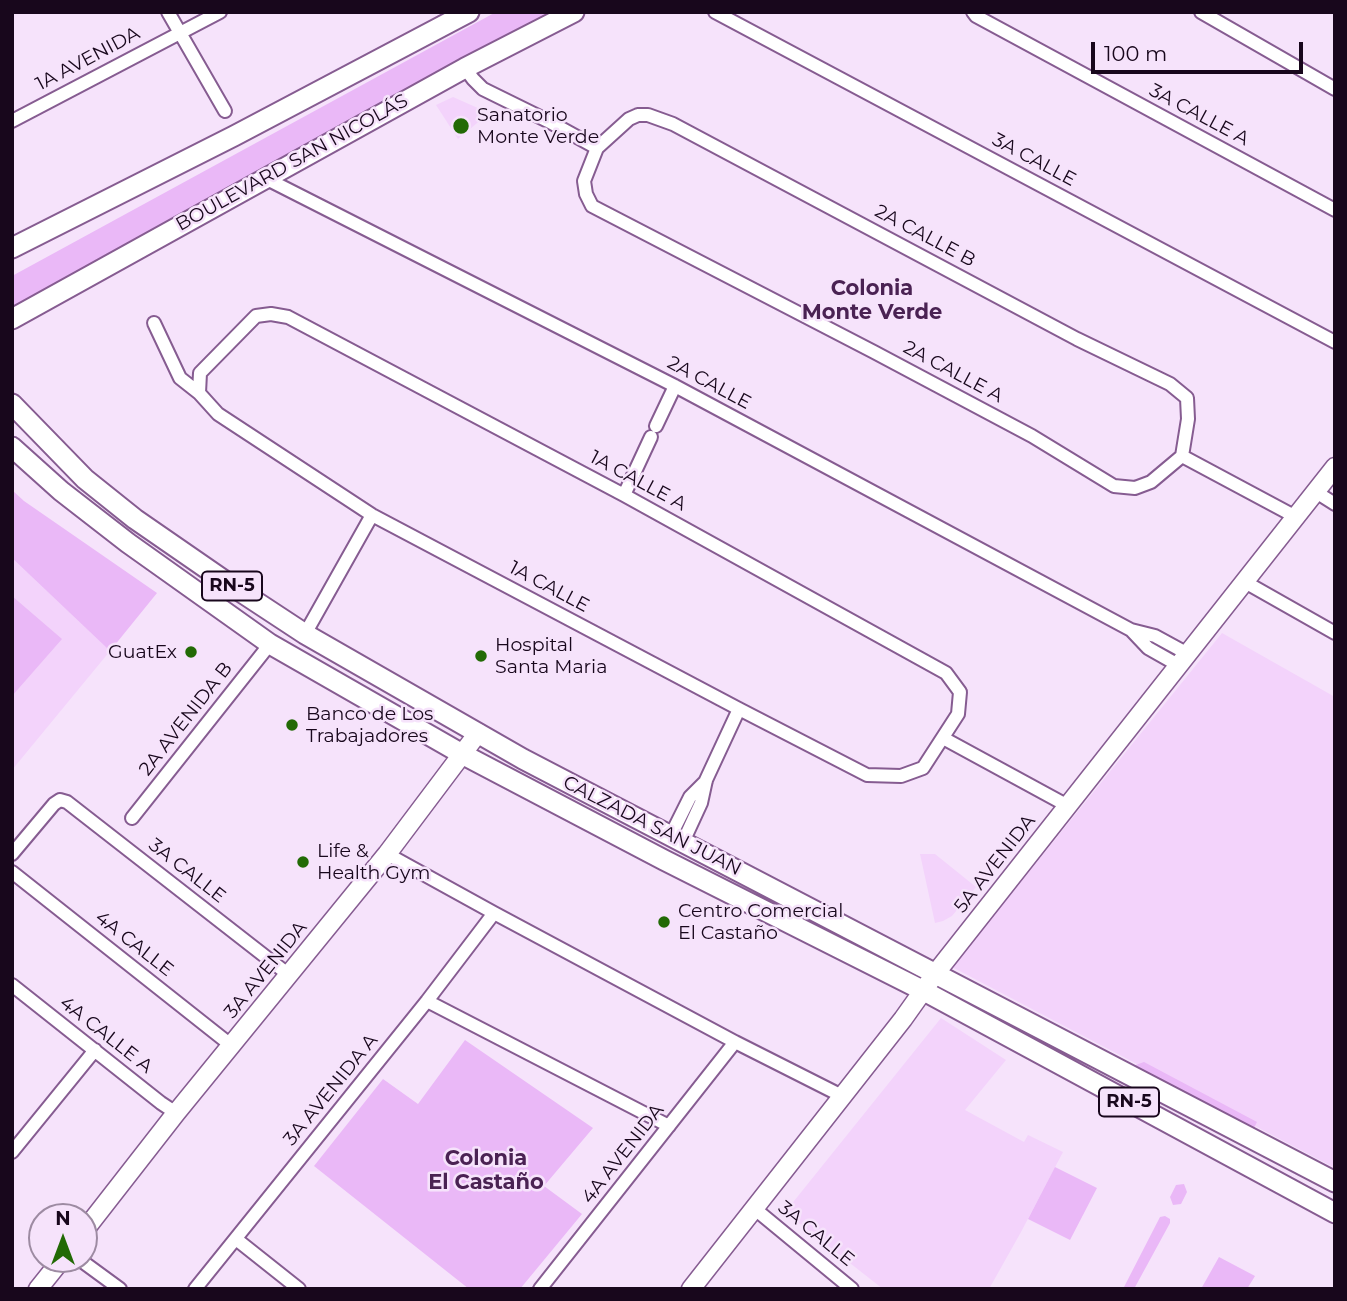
<!DOCTYPE html>
<html>
<head>
<meta charset="utf-8">
<style>
  body { margin:0 }
  #map { position:relative; width:1347px; height:1301px; overflow:hidden; background:#f6e3fb; font-family:Montserrat,sans-serif }
  canvas { display:block }
  .frame { position:absolute; inset:0; border:14px solid #18071c; pointer-events:none }
  .north { position:absolute; left:28px; top:1203px; width:70px; height:70px; box-sizing:border-box; background:#f6e3fb; border:2px solid #9d8ba2; border-radius:50%; rotate:0deg; font-size:19px; font-weight:700; line-height:28px; text-align:center; color:#18071c }
  .north::after { content:''; display:block; margin:auto; width:24px; height:32px; background:#226a05; clip-path:polygon(50% 0,100% 100%,50% 72%,0 100%) }
  .scale { position:absolute; left:1091px; top:42px; width:212px; height:32px; box-sizing:border-box; border:4px solid #18071c; border-top:0; padding-left:9px; font-size:21px; line-height:24px; white-space:nowrap; color:#18071c; -webkit-text-stroke:5px #f6e3fb; paint-order:stroke }
</style>
</head>
<body>
<div id="map">
<canvas width="1347" height="1301"></canvas>
<div class="frame"></div>
<div class="north">N</div>
<div class="scale">100 m</div>
</div>
<script>
const c = document.querySelector('canvas').getContext('2d');
c.lineJoin = 'round';
function fillPath(path, color) { c.fillStyle = color; c.fill(path, 'evenodd'); }
const toPath = rows => new Path2D(rows.map(r => 'M' + r).join(''));
function stroke(path, color, width, dash) { c.strokeStyle = color; c.lineWidth = width; c.lineCap = dash ? 'butt' : 'round'; c.setLineDash(dash || []); c.stroke(path); }
function drawText(font, color, halo, rows, align = 'center') {
  c.font = font + ' Montserrat,sans-serif'; c.lineWidth = 5; c.setLineDash([]); c.textBaseline = 'middle'; c.strokeStyle = halo; c.fillStyle = color; for (const [text, x, y, turn = 0] of rows) {
    c.save(); c.translate(x, y); c.rotate((+turn || 0) * Math.PI / 180); c.textAlign = isNaN(turn) ? turn : align; if (halo) c.strokeText(text, 0, 0); c.fillText(text, 0, 0); c.restore();
  }
}
const built = toPath([
  [453,97,489,113,458,139,436,105],
  [12,558,110,651,12,770],
  [1222,633,1335,697,1335,1168,952,967],
  [920,854,935,854,976,887,952,916,943,921,935,923],
  [941,1018,1006,1060,965,1110,1024,1142,1028,1135,1063,1152,1021,1232,989,1289,883,1289,790,1216,790,1206]
]);
const green = toPath([
  [496,12,550,12,12,319,12,276],
  [12,490,24,501,157,593,110,651,12,558],
  [12,596,62,639,12,696],
  [465,1040,593,1128,544,1186,582,1214,520,1289,469,1289,314,1166,383,1079,418,1104],
  [1144,1062,1257,1122,1252,1132,1130,1067],
  [1055,1167,1097,1188,1070,1240,1028,1219],
  [1184,1184,1187,1192,1181,1204,1173,1205,1170,1197,1176,1185],
  [1165,1216,1170,1219,1170,1223,1134,1289,1124,1289,1124,1287,1160,1217],
  [1219,1257,1255,1276,1247,1289,1201,1289]
]);
const street = toPath([
  [168,12,225,111],
  [715,12,1335,342],
  [973,12,976,16,1335,210],
  [1201,12,1335,89],
  [465,68,473,79,483,89,548,121,597,148],
  [638,115,648,115,673,124,1077,339,1170,384,1187,398,1188,419,1182,456,1151,482,1135,488,1114,486,1032,436,874,352,592,206,586,194,584,181,597,148,629,119,638,115],
  [12,121,220,12],
  [265,178,675,386,1131,630,1155,636,1188,654],
  [154,323,180,378,199,393,218,414,372,515,739,709,867,775,901,776,923,768,958,714,960,692,946,673,624,495,288,317,271,314,256,316,200,373,199,393],
  [656,426,675,386],
  [1182,456,1296,517],
  [1316,492,1335,504],
  [624,495,651,437],
  [1245,582,1335,633],
  [1131,630,1148,648,1178,665],
  [305,634,372,515],
  [943,738,1068,806],
  [132,818,270,644],
  [671,835,690,797,706,781],
  [683,842,701,803,706,780,739,709],
  [12,854,54,804,60,800,67,802,289,975],
  [387,854,494,913,735,1042,842,1096],
  [12,872,232,1046],
  [12,985,161,1103,176,1113],
  [427,1001,669,1126],
  [12,1152,95,1050],
  [755,1209,852,1289],
  [236,1239,299,1289],
  [79,1259,120,1289],
  [195,1289,427,1001,494,913],
  [540,1289,735,1042]
]);
const secondary = toPath([
  [84,1231,176,1113,387,854,478,733],
  [38,1289,62,1259],
  [691,1289,903,1019,935,974,1335,467]
]);
const primary = toPath([
  [12,248,234,136,469,12],
  [12,319,465,68,574,12],
  [12,404,85,479,135,519,232,586,305,634,523,759,1335,1182],
  [12,447,61,491,128,543,270,644,462,754,664,860,924,991,1335,1213]
]);
const markers = [
  [461,126,9,"#226a05"],
  [191,652,7,"#226a05"],
  [481,656,7,"#226a05"],
  [292,725,7,"#226a05"],
  [303,862,7,"#226a05"],
  [664,922,7,"#226a05"]
];
const shields = [
  [232,586,60],
  [1129,1102,60]
];
const shieldNames = [
  ["RN-5",232,586],
  ["RN-5",1129,1102]
];
const streetNames = [
  ["1A AVENIDA",88,59,-28],
  ["3A CALLE A",1199,115,28],
  ["3A CALLE",1034,160,28],
  ["BOULEVARD SAN NICOLÁS",292,163,-29],
  ["2A CALLE B",925,236,28],
  ["2A CALLE A",953,372,28],
  ["2A CALLE",709,383,28],
  ["1A CALLE A",638,481,28],
  ["1A CALLE",549,587,28],
  ["2A AVENIDA B",186,719,-52],
  ["CALZADA SAN JUAN",652,826,27],
  ["5A AVENIDA",995,864,-52],
  ["3A CALLE",187,871,38],
  ["4A CALLE",134,944,38],
  ["3A AVENIDA",266,970,-51],
  ["4A CALLE A",106,1035,38],
  ["3A AVENIDA A",331,1090,-51],
  ["4A AVENIDA",623,1154,-52],
  ["3A CALLE",816,1234,39]
];
const poiNames = [
  ["Sanatorio",477,115],
  ["Monte Verde",477,137],
  ["Hospital",495,645],
  ["Santa Maria",495,667],
  ["GuatEx",177,652,"right"],
  ["Banco de Los",306,714],
  ["Trabajadores",306,736],
  ["Life &",317,851],
  ["Health Gym",317,873],
  ["Centro Comercial",678,911],
  ["El Castaño",678,933]
];
const neighbourhoodNames = [
  ["Colonia",872,289],
  ["Monte Verde",872,313],
  ["Colonia",486,1159],
  ["El Castaño",486,1183]
];
fillPath(built, '#f3d3fb');
fillPath(green, '#eab8f7');
stroke(street, '#865c91', 16);
stroke(secondary, '#865c91', 21);
stroke(primary, '#865c91', 23);
stroke(street, '#fff', 12);
stroke(secondary, '#fff', 18);
stroke(primary, '#fff', 19);
for (const [x, y, r, color] of markers) { const dot = new Path2D(); dot.arc(x, y, r, 0, 2 * Math.PI); c.fillStyle = color; c.fill(dot); stroke(dot, '#f6e3fb', 2.5); }
for (const [x, y, w] of shields) { const box = new Path2D(); box.roundRect(x - w / 2, y - 14.5, w, 29, 5); c.fillStyle = '#f6e3fb'; c.fill(box); stroke(box, '#18071c', 2); }
drawText('bold 18px', '#18071c', null, shieldNames);
drawText('19px', '#18071c', '#f6e3fb', streetNames);
drawText('19px', '#18071c', '#f6e3fb', poiNames, 'left');
drawText('bold 21px', '#4a2253', '#f6e3fb', neighbourhoodNames);
</script>
</body>
</html>
